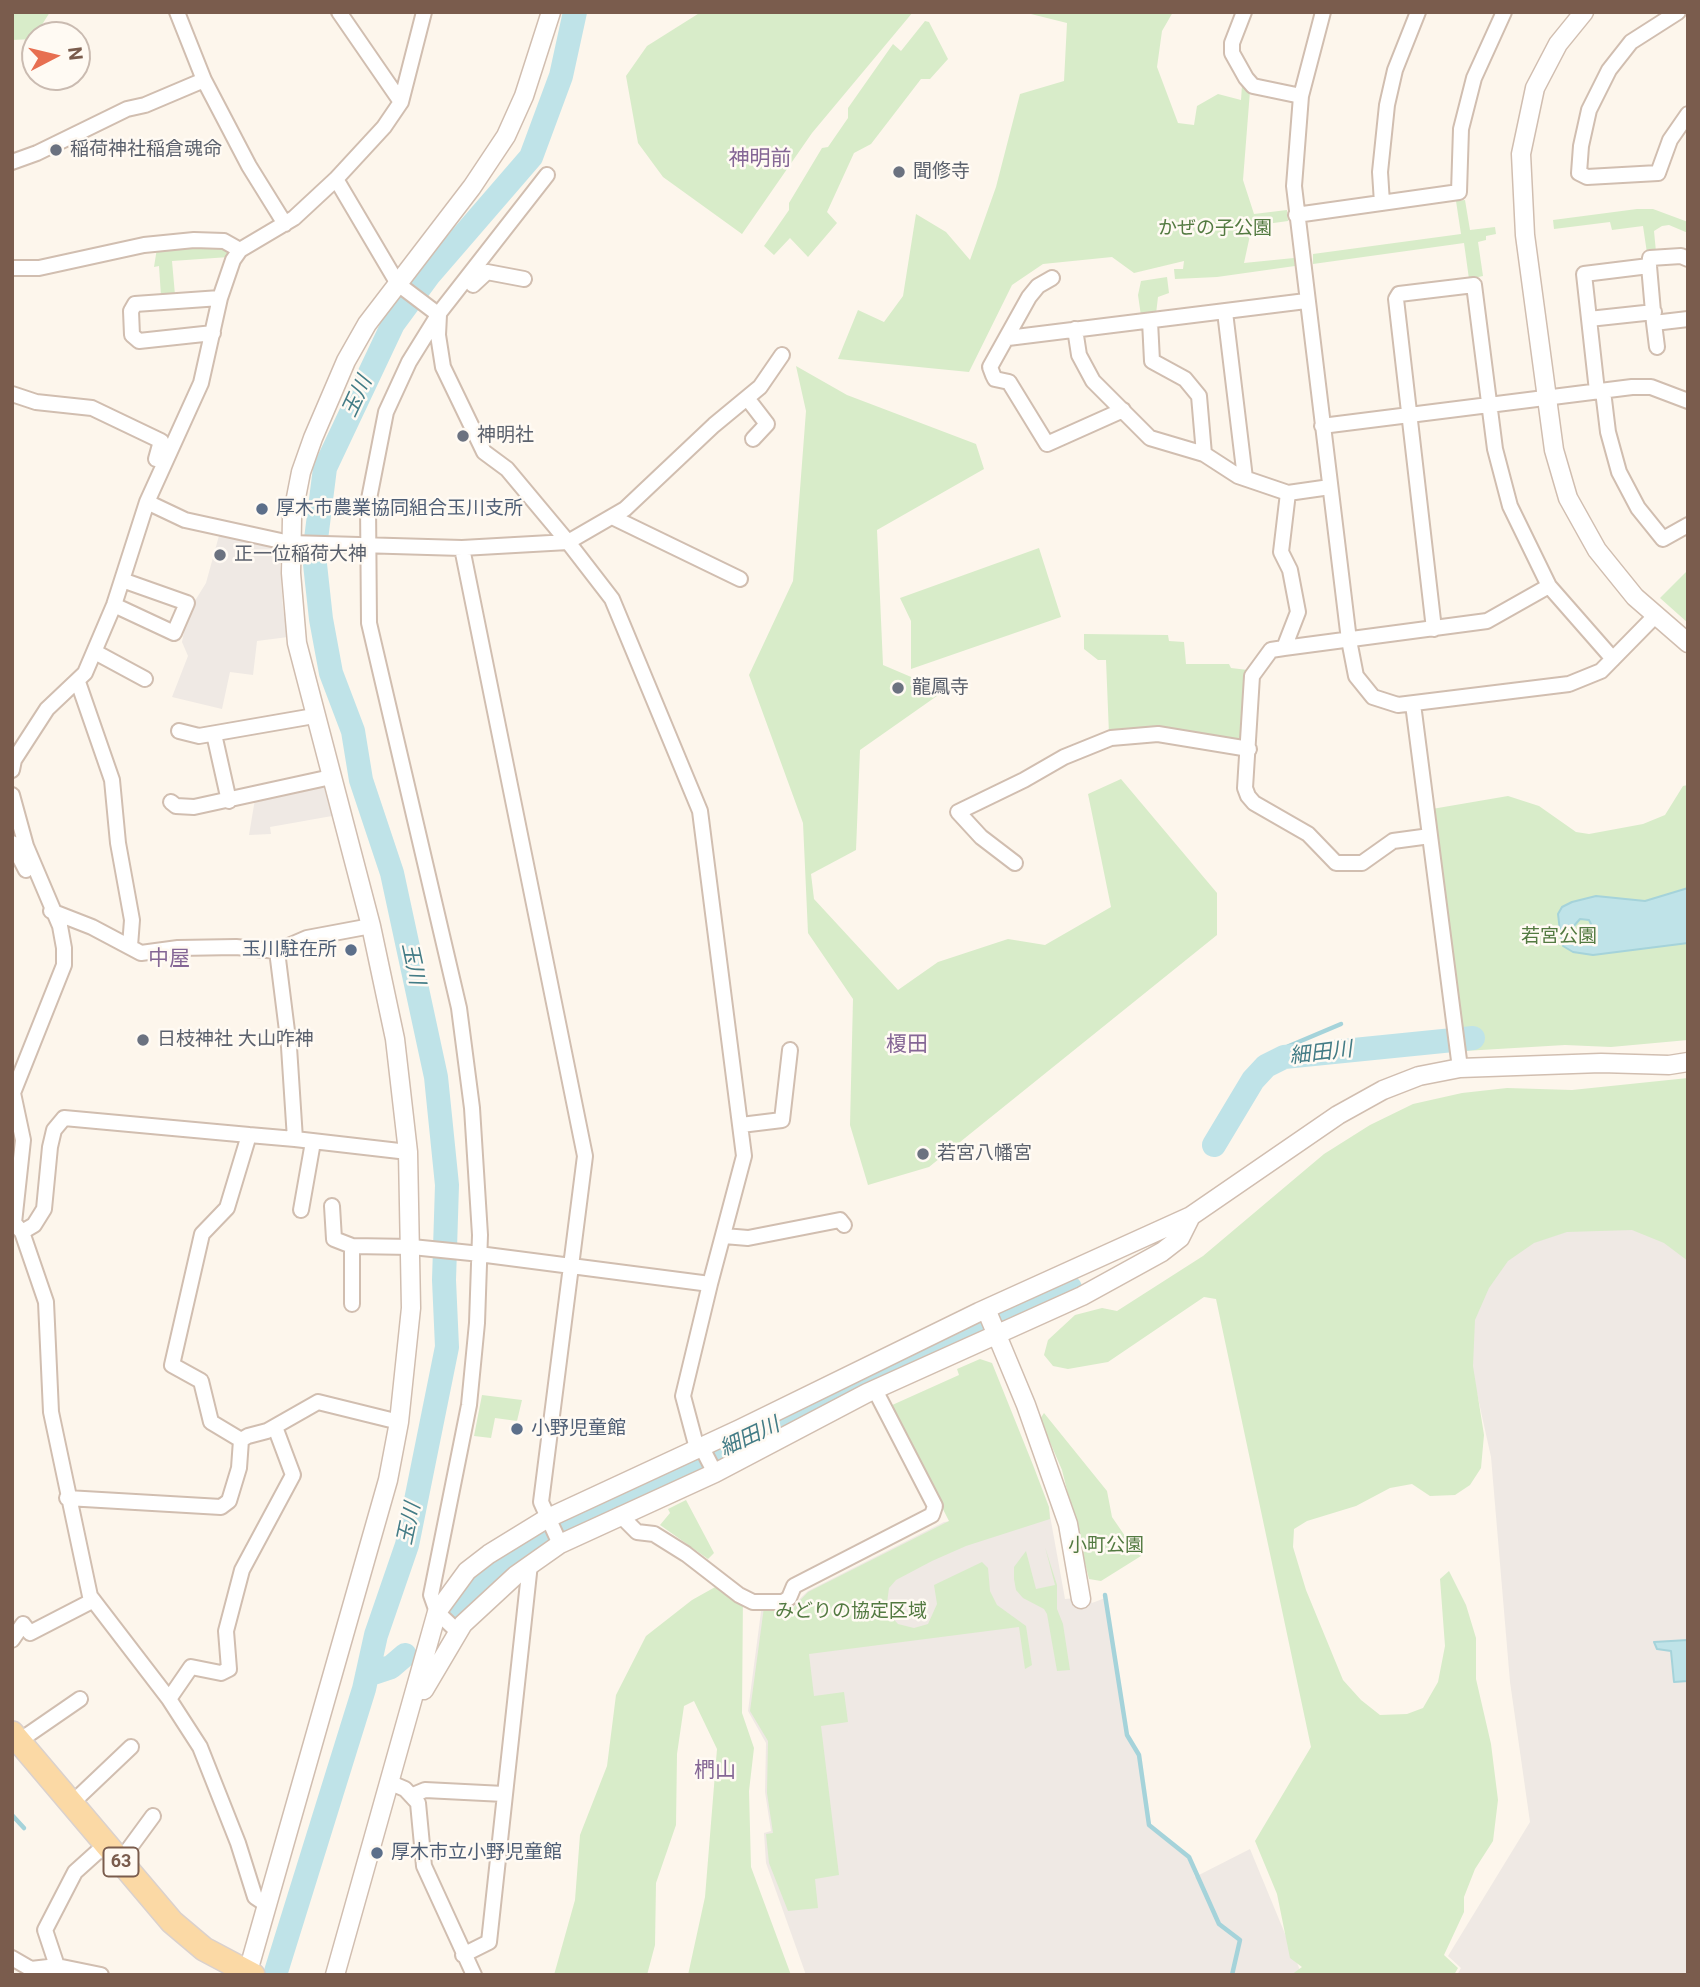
<!DOCTYPE html>
<html>
<head>
<meta charset="utf-8">
<style>
  body { margin:0 }
  #map { position:relative; width:1700px; height:1987px; overflow:hidden; background:#fdf6ec; font-family:Roboto,sans-serif }
  canvas { display:block }
  .frame { position:absolute; inset:0; border:14px solid #7a5c4d; pointer-events:none }
  .north { position:absolute; left:21px; top:21px; width:70px; height:70px; box-sizing:border-box; background:#fffaf3; border:2px solid #cabbb1; border-radius:50%; rotate:83deg; font-size:19px; font-weight:700; line-height:28px; text-align:center; color:#7a5c4d }
  .north::after { content:''; display:block; margin:auto; width:24px; height:32px; background:#e76f51; clip-path:polygon(50% 0,100% 100%,50% 72%,0 100%) }
</style>
</head>
<body>
<div id="map">
<canvas width="1700" height="1987"></canvas>
<div class="frame"></div>
<div class="north">N</div>
</div>
<script>
const c = document.querySelector('canvas').getContext('2d');
c.lineJoin = 'round';
function fillPath(path, color) { c.fillStyle = color; c.fill(path, 'evenodd'); }
const toPath = rows => new Path2D(rows.map(r => 'M' + r).join(''));
function stroke(path, color, width, dash) { c.strokeStyle = color; c.lineWidth = width; c.lineCap = dash ? 'butt' : 'round'; c.setLineDash(dash || []); c.stroke(path); }
function drawText(font, color, halo, rows, align = 'center') {
  c.font = font + ' Roboto,"Noto Sans JP",sans-serif'; c.lineWidth = 5; c.setLineDash([]); c.textBaseline = 'middle'; c.strokeStyle = halo; c.fillStyle = color; for (const [text, x, y, turn = 0] of rows) {
    c.save(); c.translate(x, y); c.rotate((+turn || 0) * Math.PI / 180); c.textAlign = isNaN(turn) ? turn : align; if (halo) c.strokeText(text, 0, 0); c.fillText(text, 0, 0); c.restore();
  }
}
const industrial = toPath([
  [220,532,279,550,283,608,288,637,257,641,253,675,230,672,222,709,172,697,188,656,182,642,188,612,206,583],
  [323,784,332,816,270,827,271,834,249,835,255,799],
  [1568,1212,1688,1236,1688,1975,1457,1975,1461,1968,1448,1956,1530,1822,1510,1682,1491,1457,1463,1330,1483,1262],
  [1049,1510,1065,1599,1090,1597,1092,1603,1105,1598,1126,1735,1138,1755,1148,1825,1188,1858,1195,1877,1250,1849,1302,1975,806,1975,766,1863,764,1833,771,1831,765,1792,766,1743,748,1711,762,1604,790,1608,808,1591,944,1522]
]);
const green = toPath([
  [12,12,50,12,33,39,12,40],
  [701,12,913,12,812,133,742,234,663,177,638,143,626,76,647,46],
  [1023,12,1173,12,1162,31,1157,67,1178,123,1194,125,1197,106,1218,94,1241,100,1242,85,1250,91,1243,180,1254,214,1287,210,1288,221,1252,226,1244,263,1294,258,1295,266,1217,277,1175,279,1174,269,1183,269,1184,261,1134,273,1112,257,1043,264,1012,285,969,372,838,359,858,310,884,322,903,296,916,214,946,232,970,260,996,187,1020,94,1064,81,1067,23],
  [925,21,929,22,948,59,930,79,921,79,871,144,854,153,827,212,837,223,808,257,790,238,774,255,764,246,789,210,789,203,822,148,828,147,848,118,848,108,893,44,901,51],
  [1465,200,1470,230,1495,227,1496,234,1486,236,1486,240,1478,242,1483,276,1469,279,1464,243,1313,264,1313,254,1461,234,1456,201],
  [1637,209,1653,209,1688,222,1688,233,1669,225,1662,226,1654,231,1656,252,1647,253,1643,226,1612,230,1610,222,1554,229,1553,220],
  [201,242,232,248,229,257,172,261,175,295,161,296,159,266,154,267,157,248],
  [1167,277,1169,293,1158,297,1156,314,1141,316,1138,295,1141,281],
  [796,366,847,395,976,444,984,469,877,530,883,665,944,691,860,750,856,850,811,874,814,899,898,990,938,962,1008,939,1045,945,1111,907,1088,794,1121,779,1217,893,1217,935,929,1167,868,1185,850,1125,853,999,808,933,803,823,749,675,793,581,806,411],
  [1039,548,1061,617,911,669,911,621,900,598],
  [1688,570,1688,623,1660,598],
  [1084,634,1168,635,1169,641,1184,642,1186,664,1229,664,1231,668,1248,670,1244,743,1109,734,1106,660,1098,660,1084,649],
  [1688,785,1688,1040,1611,1047,1565,1045,1464,1051,1432,809,1508,796,1539,806,1576,832,1589,834,1643,824,1665,815,1683,786],
  [1688,1078,1688,1261,1664,1243,1632,1230,1567,1232,1534,1243,1508,1261,1489,1288,1475,1320,1473,1366,1484,1435,1481,1468,1470,1485,1455,1495,1430,1496,1412,1484,1390,1488,1356,1506,1307,1521,1294,1529,1293,1547,1306,1590,1343,1680,1361,1700,1380,1715,1407,1714,1423,1708,1438,1682,1445,1646,1440,1579,1449,1571,1466,1605,1476,1638,1476,1679,1491,1744,1498,1800,1493,1841,1475,1869,1464,1897,1464,1912,1444,1955,1458,1968,1454,1975,1291,1975,1302,1967,1290,1958,1277,1894,1255,1841,1311,1747,1216,1299,1204,1297,1108,1362,1068,1369,1053,1366,1044,1355,1048,1340,1075,1315,1102,1308,1117,1311,1203,1256,1324,1154,1370,1125,1413,1104,1462,1093,1507,1088,1572,1090],
  [980,1359,992,1363,1033,1465,1049,1507,1050,1519,966,1546,932,1561,896,1580,889,1588,887,1603,889,1614,898,1624,914,1628,928,1624,937,1604,934,1585,982,1562,988,1568,990,1591,997,1605,1026,1626,1032,1665,1025,1669,1019,1627,809,1654,814,1696,844,1692,848,1722,821,1726,839,1875,815,1879,818,1908,788,1911,769,1863,766,1834,773,1833,767,1793,768,1741,750,1711,764,1607,790,1611,808,1592,949,1521,890,1406,959,1375,957,1369],
  [482,1395,522,1400,517,1421,495,1418,491,1438,474,1436],
  [1044,1413,1107,1491,1112,1517,1125,1536,1142,1550,1141,1556,1101,1581,1089,1579,1062,1470,1040,1419],
  [686,1500,714,1553,708,1559,660,1525,670,1513,668,1509],
  [1045,1547,1057,1585,1057,1609,1063,1624,1070,1670,1057,1671,1047,1614,1044,1609,1023,1598,1016,1590,1014,1579,1014,1567,1026,1551,1036,1589,1055,1585],
  [717,1586,743,1593,742,1713,754,1748,749,1791,751,1867,791,1975,688,1975,705,1897,717,1749,694,1701,684,1706,677,1754,676,1825,656,1883,655,1945,647,1975,554,1975,575,1900,580,1835,607,1766,616,1695,646,1636,692,1600]
]);
const water = toPath([
  [1688,888,1688,943,1593,955,1573,952,1563,946,1561,938,1576,932,1585,934,1591,924,1589,920,1580,919,1573,927,1560,931,1558,914,1562,907,1572,902,1596,896,1645,901,1688,888],
  [1688,1640,1688,1681,1674,1682,1671,1651,1657,1649,1654,1642,1688,1640]
]);
const stream = toPath([
  [1266,1066,1276,1053,1289,1046,1341,1024],
  [1105,1595,1127,1735,1139,1755,1149,1825,1189,1857,1219,1924,1240,1940,1232,1975],
  [12,1815,24,1828]
]);
const river = toPath([
  [1214,1145,1253,1080,1266,1066,1284,1057,1473,1038],
  [449,1616,493,1573,560,1527,979,1327,1070,1288],
  [367,1675,391,1667,405,1655],
  [275,1975,364,1689,376,1635,407,1545,447,1347,444,1280,447,1185,436,1077,392,873,361,780,353,731,331,673,321,619,314,555,325,468,393,324,429,275,531,157,561,76,575,12]
]);
const minor = toPath([
  [177,12,204,80,249,166,285,224],
  [339,12,401,102],
  [1244,12,1232,43,1232,53,1246,78,1253,86,1301,96],
  [1323,12,1301,96,1294,186,1349,640,1356,676,1373,697,1398,705,1569,684,1601,671,1656,615],
  [1678,12,1631,42,1609,70,1589,110,1581,146,1579,173,1587,177,1658,173,1670,140,1688,114],
  [12,162,37,153,127,109,145,105,204,80],
  [336,179,384,127,401,102,424,12],
  [1382,203,1380,172,1387,105,1395,70,1418,12],
  [1296,215,1459,192,1461,129,1474,78,1504,12],
  [1649,266,1650,258,1681,256,1688,259],
  [12,268,39,268,144,245,194,240,224,241,240,250],
  [1052,278,1038,286,1029,297,990,367,993,375,995,379,1009,382,1047,444,1123,410],
  [473,285,487,272,524,279],
  [1225,312,1245,478],
  [1589,319,1654,312],
  [1150,321,1152,361,1185,379,1199,396,1204,454],
  [1075,329,1079,355,1093,381,1150,438,1204,454,1238,476,1288,493,1330,487],
  [213,333,139,341,132,335,131,311,135,304,220,298],
  [1008,338,1306,301],
  [1657,347,1654,323,1688,319],
  [1597,391,1584,274,1649,266,1654,323],
  [1603,391,1608,432,1619,472,1638,508,1663,539,1688,525],
  [12,394,36,402,92,408,161,441,156,459],
  [747,398,767,424,753,439],
  [1322,426,1632,387,1651,387,1688,401],
  [1288,493,1281,552,1290,570,1298,612,1284,648,1271,650,1252,676,1245,788,1248,796,1254,803,1308,834,1336,863,1362,863,1393,841,1430,836],
  [612,517,740,579],
  [462,548,585,1156,541,1502,560,1544],
  [114,605,174,633,187,603,122,580],
  [1434,629,1396,299,1399,294,1474,285,1495,449,1510,506,1549,586,1613,659],
  [1284,648,1487,621,1549,586],
  [95,652,145,679],
  [78,682,112,780,118,843,132,920,130,946],
  [1413,704,1460,1068],
  [179,731,199,736,314,716],
  [214,734,229,801],
  [12,770,14,760,47,709,85,673,114,605,147,502],
  [12,795,26,846,60,926,64,948,64,965,13,1093,23,1140,14,1223],
  [171,802,176,806,194,807,331,777],
  [12,843,26,870],
  [1015,863,981,837,958,812,1024,780,1064,757,1111,738,1158,734,1249,749],
  [51,911,92,927,141,953,178,948,236,947,277,951],
  [371,926,307,938,277,951,289,1047,295,1139,408,1152],
  [741,1125,782,1120,790,1050],
  [332,1206,334,1239,352,1246,352,1304],
  [301,1210,313,1142],
  [12,1225,14,1223,22,1232,46,1302,51,1412,90,1596,169,1699,200,1747,238,1843,255,1897,267,1905],
  [22,1232,34,1225,44,1209,50,1147,54,1130,64,1118,249,1135],
  [724,1236,748,1238,840,1220,844,1225],
  [352,1246,412,1247,471,1253,710,1284,683,1396,695,1441,701,1446,715,1473],
  [710,1284,744,1156,700,811,612,599,568,542,507,469,484,452,443,367,438,335,439,315,398,284,336,179,294,218,240,250,233,260,220,298,201,383,147,502,185,520,290,543,462,548,568,542,625,509,714,425,760,387,782,355],
  [241,1440,211,1422,201,1381,172,1365,202,1234,227,1208,249,1135,295,1139],
  [67,1498,221,1507,229,1501,239,1468,241,1440,248,1436,267,1431,318,1402,399,1422],
  [620,1515,637,1532,654,1534,686,1554,739,1595,753,1602,783,1602,789,1598,794,1586,932,1515,935,1506,875,1390],
  [457,1631,437,1612,431,1595,469,1405,477,1323,480,1235,472,1108,459,1008,369,623,368,504,386,412,409,362,440,312,547,175],
  [12,1640,23,1624,30,1633,92,1601],
  [169,1699,191,1667,221,1673,229,1669,226,1631,242,1570,293,1475,275,1427],
  [19,1741,80,1699],
  [391,1783,405,1789,418,1803,424,1866,474,1975],
  [413,1795,425,1790,504,1794],
  [71,1804,131,1747],
  [120,1861,153,1816],
  [463,1955,489,1942,530,1564],
  [12,1958,31,1969,57,1966],
  [101,1975,57,1966,45,1930,75,1872,105,1845]
]);
const tertiary = toPath([
  [1584,12,1558,44,1535,88,1521,154,1525,235,1554,450,1568,498,1597,550,1635,597,1688,643],
  [986,1309,1026,1405,1068,1524,1081,1599],
  [424,1690,463,1624,516,1575,560,1544,715,1473,867,1393,1082,1296,1162,1252,1180,1238,1191,1216],
  [247,1975,388,1480,399,1422,411,1308,408,1152,395,1039,371,926,297,643,291,573,292,518,301,472,313,438,346,361,367,324,472,187,506,136,524,96,551,12],
  [335,1975,437,1612,467,1571,489,1554,546,1519,740,1429,979,1312,1191,1216,1338,1115,1383,1090,1419,1076,1460,1068,1601,1063,1669,1065,1688,1062]
]);
const primary = toPath([
  [12,1733,172,1922,204,1949,253,1975]
]);
const markers = [
  [56,150,7,"#6b7280"],
  [899,172,7,"#6b7280"],
  [463,436,7,"#6b7280"],
  [262,509,7,"#5c6f8a"],
  [220,555,7,"#6b7280"],
  [898,688,7,"#6b7280"],
  [351,950,7,"#5c6f8a"],
  [143,1040,7,"#6b7280"],
  [923,1154,7,"#6b7280"],
  [517,1429,7,"#5c6f8a"],
  [377,1853,7,"#5c6f8a"]
];
const shields = [
  [121,1862,35]
];
const shieldNames = [
  ["63",121,1862]
];
const worshipNames = [
  ["稲荷神社稲倉魂命",70,150],
  ["聞修寺",913,172],
  ["神明社",477,436],
  ["正一位稲荷大神",234,555],
  ["龍鳳寺",912,688],
  ["日枝神社 大山咋神",157,1040],
  ["若宮八幡宮",937,1154]
];
const parkNames = [
  ["かぜの子公園",1215,229],
  ["若宮公園",1559,937],
  ["小町公園",1106,1546],
  ["みどりの協定区域",851,1612]
];
const serviceNames = [
  ["厚木市農業協同組合玉川支所",276,509],
  ["玉川駐在所",337,950,"right"],
  ["小野児童館",531,1429],
  ["厚木市立小野児童館",391,1853]
];
const neighbourhoodNames = [
  ["神明前",760,160],
  ["中屋",169,960],
  ["榎田",907,1046],
  ["椚山",715,1772]
];
const waterNames = [
  ["玉川",358,397,-65],
  ["玉川",412,964,78],
  ["細田川",1321,1054,-7],
  ["細田川",750,1438,-25],
  ["玉川",410,1524,-78]
];
fillPath(industrial, '#efe9e4');
fillPath(green, '#d8ecc9');
fillPath(water, '#bfe3e8');
stroke(water, '#a5d3da', 2);
stroke(stream, '#a5d3da', 4.5);
stroke(river, '#bfe3e8', 24);
stroke(minor, '#d1beb0', 18);
stroke(tertiary, '#d1beb0', 21);
stroke(primary, '#dad1cd', 26);
stroke(minor, '#fff', 14);
stroke(tertiary, '#fff', 18);
stroke(primary, '#fbd9a5', 23);
for (const [x, y, r, color] of markers) { const dot = new Path2D(); dot.arc(x, y, r, 0, 2 * Math.PI); c.fillStyle = color; c.fill(dot); stroke(dot, '#fffaf3', 2.5); }
for (const [x, y, w] of shields) { const box = new Path2D(); box.roundRect(x - w / 2, y - 14.5, w, 29, 5); c.fillStyle = '#fffaf3'; c.fill(box); stroke(box, '#7a5c4d', 2); }
drawText('bold 18px', '#7a5c4d', null, shieldNames);
drawText('19px', '#5b616d', '#fffaf3', worshipNames, 'left');
drawText('19px', '#537a41', '#fffaf3', parkNames);
drawText('19px', '#4e5e75', '#fffaf3', serviceNames, 'left');
drawText('21px', '#846695', '#fffaf3', neighbourhoodNames);
drawText('italic 21px', '#437c86', '#fffaf3', waterNames);
</script>
</body>
</html>
